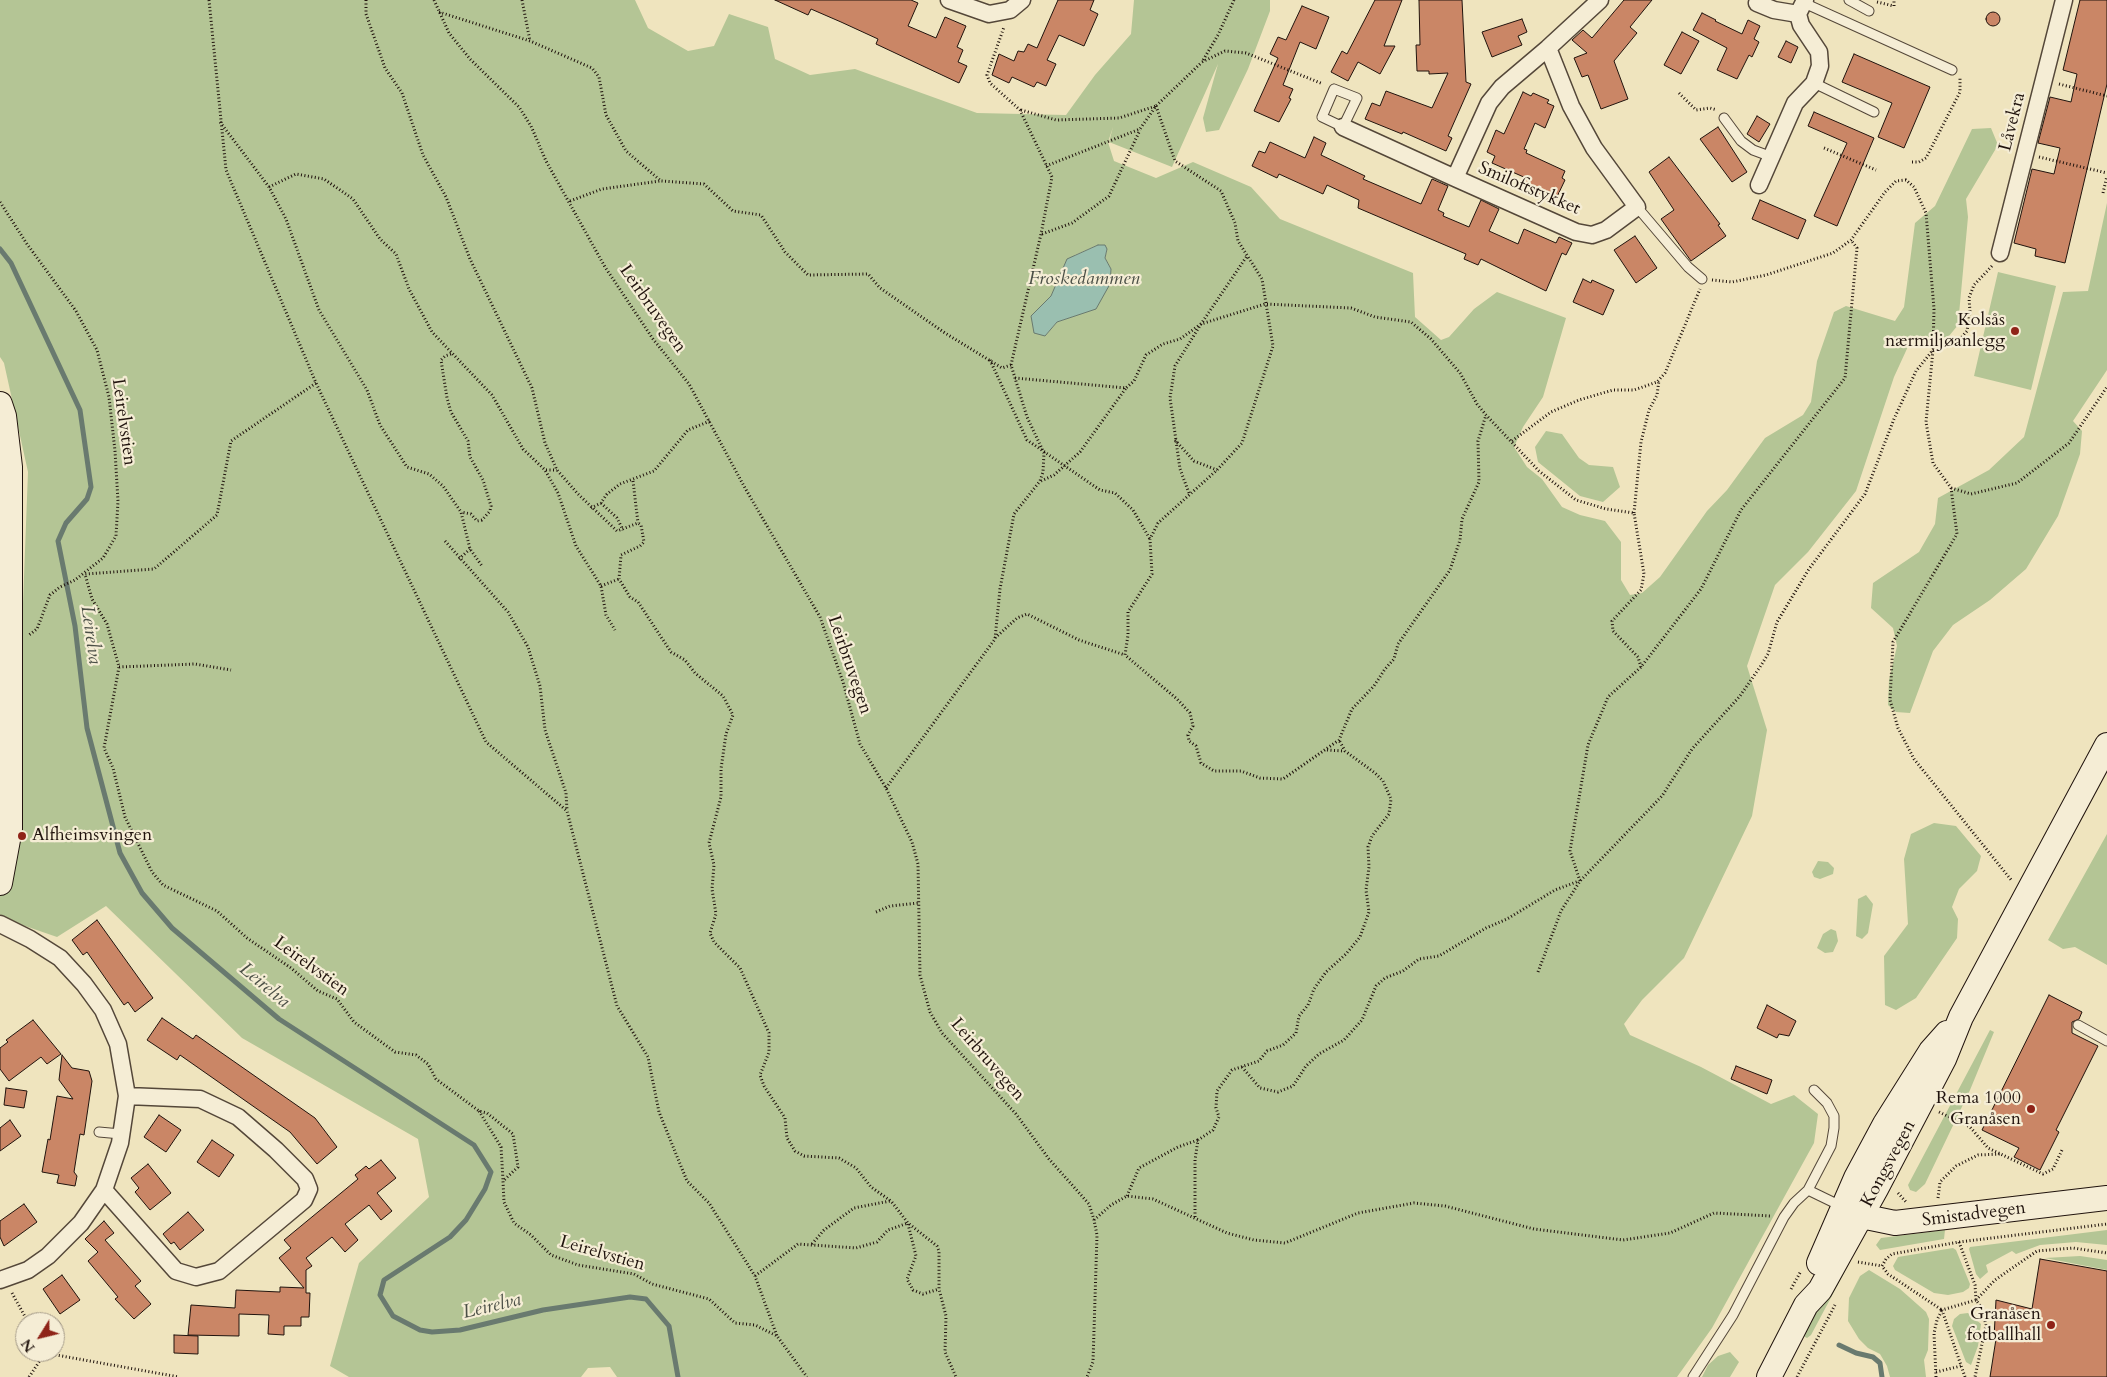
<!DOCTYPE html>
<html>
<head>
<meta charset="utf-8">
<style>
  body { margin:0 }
  #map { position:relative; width:2107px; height:1377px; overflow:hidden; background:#efe4be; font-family:Cardo,serif }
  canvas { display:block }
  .north { position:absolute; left:15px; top:1312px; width:50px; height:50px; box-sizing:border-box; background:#f5edd5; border:1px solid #a09685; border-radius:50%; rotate:234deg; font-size:14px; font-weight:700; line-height:20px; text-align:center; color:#20130d }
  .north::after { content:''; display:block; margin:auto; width:18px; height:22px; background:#8f2418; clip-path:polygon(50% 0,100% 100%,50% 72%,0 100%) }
</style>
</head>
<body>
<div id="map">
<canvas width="2107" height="1377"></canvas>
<div class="north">N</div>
</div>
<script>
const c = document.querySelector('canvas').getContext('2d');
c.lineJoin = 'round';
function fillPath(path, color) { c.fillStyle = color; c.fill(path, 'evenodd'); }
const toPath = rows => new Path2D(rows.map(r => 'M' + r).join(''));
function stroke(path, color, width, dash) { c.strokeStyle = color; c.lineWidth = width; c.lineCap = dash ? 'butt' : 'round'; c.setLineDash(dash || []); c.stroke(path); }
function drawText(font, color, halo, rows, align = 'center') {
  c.font = font + ' Cardo,serif'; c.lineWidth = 4.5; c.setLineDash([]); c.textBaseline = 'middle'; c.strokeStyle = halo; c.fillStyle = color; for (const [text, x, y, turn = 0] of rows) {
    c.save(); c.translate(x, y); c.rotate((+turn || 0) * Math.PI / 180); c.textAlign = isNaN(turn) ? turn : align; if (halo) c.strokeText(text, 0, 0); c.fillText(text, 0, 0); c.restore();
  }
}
const green = toPath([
  [0,0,635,0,648,28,688,51,714,46,729,14,768,27,775,59,810,75,855,69,977,113,1066,115,1095,75,1131,34,1134,0,1270,0,1270,11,1248,69,1219,130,1206,132,1203,118,1218,64,1172,167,1109,142,1113,127,1108,142,1114,161,1156,178,1193,162,1251,187,1280,219,1413,273,1415,317,1441,340,1449,337,1474,309,1497,292,1566,318,1543,397,1523,427,1514,447,1527,467,1542,479,1562,507,1580,515,1605,521,1621,542,1621,580,1630,595,1642,593,1660,577,1707,511,1727,490,1765,438,1803,415,1811,402,1817,361,1834,312,1846,306,1895,321,1904,307,1915,223,1935,206,1972,129,1991,128,1998,145,1966,199,1968,217,1958,325,1949,336,1936,340,1924,336,1911,340,1894,377,1856,491,1808,552,1775,585,1747,666,1767,730,1752,816,1684,958,1642,1000,1624,1024,1630,1035,1701,1067,1771,1104,1794,1095,1818,1114,1814,1143,1712,1328,1677,1377,617,1377,610,1367,588,1368,581,1377,349,1377,330,1366,359,1263,429,1197,418,1139,242,1038,106,906,57,937,2,918,0,914,0,715,19,708,28,472,4,363,0,357],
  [1098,245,1107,250,1105,258,1111,269,1096,308,1057,322,1045,336,1031,316,1051,296,1075,255],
  [2107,203,2107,370,2073,421,2082,431,2080,454,2058,516,2026,569,1990,600,1953,625,1933,651,1910,713,1896,712,1888,705,1889,680,1897,646,1893,628,1871,608,1873,583,1919,552,1935,524,1938,498,1989,470,2024,437,2063,292,2088,291],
  [1998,272,2056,286,2031,390,1974,376],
  [1546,431,1562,434,1579,458,1589,465,1613,467,1620,487,1603,502,1580,496,1538,462,1535,447],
  [1934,823,1956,826,1981,856,1977,871,1959,889,1952,907,1958,919,1957,938,1916,998,1896,1010,1885,1005,1884,956,1908,924,1904,859,1911,834],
  [2107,834,2107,965,2075,947,2063,949,2048,940],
  [1818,861,1828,862,1834,868,1833,874,1820,879,1814,877,1812,872],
  [1866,895,1873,904,1868,933,1862,939,1856,936,1858,899],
  [1831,929,1836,931,1838,941,1833,952,1825,953,1817,948,1823,934],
  [1990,1030,1994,1032,1970,1090,1925,1184,1916,1192,1910,1190,1908,1185],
  [1945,1230,1944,1239,1880,1250,1876,1245,1881,1238],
  [2107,1230,2107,1245,2076,1242,2040,1245,2016,1254,2012,1251,1986,1265,1988,1272,1980,1279,1976,1274,1969,1249,1970,1247],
  [1953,1248,1956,1250,1970,1284,1969,1288,1963,1292,1948,1295,1934,1293,1895,1270,1893,1266,1898,1257],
  [2080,1256,2107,1260,2107,1270,2045,1258],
  [1843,1259,1850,1262,1811,1335,1807,1338,1803,1336,1803,1332],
  [1869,1270,1900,1289,1926,1312,1929,1319,1928,1350,1924,1360,1926,1377,1890,1377,1887,1366,1880,1354,1868,1348,1859,1339,1848,1321,1849,1298,1860,1276],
  [1968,1313,1981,1324,1978,1346,1971,1365,1966,1362,1952,1326,1954,1319,1960,1314],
  [1730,1352,1739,1362,1730,1377,1702,1377,1708,1365,1718,1356]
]);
const water = toPath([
  [1098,245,1105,245,1107,249,1105,258,1111,269,1110,284,1096,309,1057,322,1045,336,1034,333,1031,316,1051,296,1067,259,1098,245]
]);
const stream = toPath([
  [0,249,11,263,80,410,91,487,87,499,66,523,58,541,75,626,87,728,120,853,142,893,172,928,279,1019,474,1145,491,1172,485,1189,466,1220,450,1237,384,1280,380,1295,393,1316,420,1330,432,1332,460,1330,543,1310,630,1297,646,1299,669,1326,678,1377],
  [1839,1345,1856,1353,1873,1357,1880,1363,1882,1377]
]);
const building = toPath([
  [775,0,911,0,918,3,908,26,936,38,945,17,966,26,957,47,963,50,958,62,967,66,959,83,876,44,878,39,841,22,811,9,808,15,775,0],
  [1058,0,1094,0,1090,10,1098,14,1084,46,1059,35,1047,60,1056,64,1046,86,1037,82,1034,87,1012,77,1009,83,992,75,999,54,1014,61,1018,51,1024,52,1028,44,1037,48,1058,0],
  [1375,0,1402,0,1384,46,1395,46,1380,74,1358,62,1348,81,1331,72,1342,51,1347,54,1375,0],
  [1419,0,1462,0,1466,82,1471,84,1448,136,1452,138,1446,151,1403,132,1402,134,1365,119,1372,103,1380,106,1386,91,1432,108,1448,73,1429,74,1429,71,1417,71,1416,45,1420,45,1419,0],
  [1624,0,1652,0,1630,27,1637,33,1614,61,1628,99,1601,109,1588,75,1582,77,1574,58,1587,53,1572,40,1583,30,1592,38,1624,0],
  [2080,0,2107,0,2107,84,2065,263,2035,256,2036,249,2014,243,2032,169,2054,174,2060,148,2038,143,2050,97,2071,102,2077,74,2063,70,2080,0],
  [1302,6,1329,17,1316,49,1300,42,1283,85,1293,89,1289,98,1291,99,1279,122,1254,111,1278,58,1270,54,1278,37,1286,40,1302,6],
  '1986 19a7 7 0 1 1 14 0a7 7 0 1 1-14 0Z',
  [1702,13,1716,20,1715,21,1742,34,1748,20,1760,26,1754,39,1759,42,1752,57,1749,55,1737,79,1717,70,1727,48,1693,30,1702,13],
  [1522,19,1527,32,1518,36,1522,45,1492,57,1482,32,1522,19],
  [1682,32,1699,41,1681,74,1664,65,1682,32],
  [1786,41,1798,47,1791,63,1778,57,1786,41],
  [1854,54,1930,87,1904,148,1878,137,1892,103,1842,82,1854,54],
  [1523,92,1531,96,1533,93,1549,100,1547,103,1554,106,1545,128,1535,123,1524,149,1527,150,1526,153,1565,171,1562,178,1565,180,1554,203,1531,193,1533,189,1524,184,1526,178,1492,163,1495,156,1487,152,1496,130,1504,134,1523,92],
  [1814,112,1874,138,1837,226,1814,216,1847,143,1808,126,1814,112],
  [1757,116,1770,124,1759,142,1747,134,1757,116],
  [1718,127,1747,172,1732,182,1700,139,1718,127],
  [1314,137,1326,143,1321,155,1365,176,1363,179,1421,204,1432,179,1448,186,1438,210,1444,213,1443,216,1469,227,1481,200,1499,209,1489,231,1518,244,1524,229,1556,243,1559,237,1572,243,1566,255,1562,253,1546,291,1481,259,1478,265,1464,259,1466,254,1358,208,1359,200,1327,185,1323,194,1279,174,1277,178,1252,166,1259,151,1265,153,1270,142,1305,158,1314,137],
  [1669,157,1720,224,1718,225,1726,236,1691,261,1661,219,1674,210,1649,172,1669,157],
  [1760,200,1806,220,1798,239,1752,219,1760,200],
  [1635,236,1657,268,1636,283,1614,250,1635,236],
  [1583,279,1591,283,1592,280,1614,290,1603,315,1573,302,1583,279],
  [97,920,153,998,135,1012,128,1002,124,1005,87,952,83,955,72,940,97,920],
  [2049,995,2082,1012,2079,1019,2072,1022,2072,1033,2098,1046,2056,1130,2059,1132,2040,1170,2014,1157,2019,1148,1982,1130,2049,995],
  [1767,1005,1796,1021,1789,1036,1779,1034,1777,1038,1757,1028,1767,1005],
  [162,1018,193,1039,196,1035,315,1118,337,1147,317,1164,290,1132,180,1055,177,1060,147,1040,162,1018],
  [33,1020,61,1054,47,1064,41,1057,9,1081,0,1069,0,1048,8,1042,6,1040,33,1020],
  [62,1055,72,1068,89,1071,92,1081,84,1135,80,1134,74,1172,77,1176,75,1186,57,1183,59,1175,42,1172,48,1139,50,1140,57,1096,73,1099,59,1080,62,1055],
  [1736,1066,1772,1080,1767,1094,1731,1079,1736,1066],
  [6,1088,27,1091,24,1108,4,1105,6,1088],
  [159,1115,181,1130,166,1152,144,1137,159,1115],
  [10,1120,21,1136,0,1151,0,1128,10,1120],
  [212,1140,234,1155,219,1177,197,1162,212,1140],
  [381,1160,396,1178,377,1193,392,1211,381,1220,369,1205,345,1224,358,1240,345,1252,332,1237,306,1258,312,1266,306,1270,306,1293,310,1293,309,1317,301,1317,301,1326,284,1326,284,1335,268,1334,269,1315,239,1314,239,1336,188,1335,191,1305,235,1308,236,1290,280,1292,280,1287,304,1288,279,1258,291,1248,284,1240,358,1179,355,1175,366,1166,369,1169,381,1160],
  [148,1164,171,1193,150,1210,135,1192,139,1188,131,1178,148,1164],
  [24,1204,37,1222,4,1246,0,1237,0,1221,24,1204],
  [188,1212,204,1230,180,1250,174,1242,171,1244,163,1234,188,1212],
  [104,1221,114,1233,105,1240,141,1281,135,1286,151,1304,134,1319,115,1299,118,1297,88,1261,98,1252,85,1239,104,1221],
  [2040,1259,2107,1271,2107,1377,1990,1377,1996,1339,1994,1338,1996,1300,2032,1309,2040,1259],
  [62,1275,80,1300,60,1314,43,1289,62,1275],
  [174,1335,198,1336,198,1354,174,1353,174,1335]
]);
const path = toPath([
  [209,0,226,170,316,383,486,742,567,811,617,1006,648,1057,659,1112,687,1181,709,1203,755,1276,777,1336],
  [366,0,366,14,385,68,402,93,423,155,446,197,470,259,532,388,545,443,557,470,578,494,617,531,638,523,641,525,644,542,640,546,621,555,619,579,630,597,638,602,671,652,685,660,695,673,723,696,733,715,726,734,721,769,721,797,709,843,714,865,712,889,716,914,710,933,714,942,740,968,769,1033,769,1052,760,1075,764,1086,785,1118,787,1138,795,1151,804,1156,839,1158,856,1168,871,1187,891,1201,908,1223,937,1246,939,1251,939,1289,946,1316,945,1352,956,1377],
  [434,0,449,33,470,59,519,107,531,126,546,161,605,267,653,339,689,384,745,488,820,617,843,682,860,744,886,788,912,842,918,864,920,975,930,1012,942,1033,1016,1114,1049,1159,1089,1204,1094,1220,1097,1235,1093,1362,1087,1377],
  [522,0,530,41],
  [1234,0,1218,35,1202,62,1225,51,1246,53,1323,84],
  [1877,2,1894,6,1894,0],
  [439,12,530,41,592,68,599,77,606,115,626,151,661,181,704,184,733,211,761,215,785,252,808,275,868,274,880,288,945,333,1002,368,1011,365],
  [2059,84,2107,96],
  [1679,93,1696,110,1710,108,1717,110],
  [1156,106,1175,161,1221,191,1235,223,1238,241,1262,279,1273,346,1242,443,1217,470,1158,523,1150,539,1152,574,1128,612,1128,635,1125,655,1177,699,1190,713,1193,726,1188,735,1189,741,1196,746,1201,763,1214,771,1241,771,1260,778,1283,779,1339,740,1352,709,1374,686,1385,669,1394,659,1398,644,1450,570,1460,540,1462,519,1479,482,1478,441,1486,415],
  [1021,110,1056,120,1119,118,1156,106],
  [220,122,269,187,286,219,319,310,367,390,380,425,407,467,429,474,443,486,461,512,470,549,482,566],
  [1824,148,1876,170],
  [2039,157,2107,173],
  [1912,162,1919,162,1926,158,1960,92,1960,78],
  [1046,166,1140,129,1156,106,1202,62],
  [269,187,296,174,324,179,353,199,380,239,396,254,409,289,432,332,492,395,523,449,545,470,558,493,576,546,601,586,606,615,615,630],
  [2103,193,2107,176],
  [570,201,602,189,660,181],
  [0,202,27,244,76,311,97,350,109,397,115,451,118,501,116,536,103,558,75,580,60,587,50,595,37,629,29,635],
  [1042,234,1072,223,1109,196,1140,130],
  [1712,280,1732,282,1766,275,1833,253,1851,240,1885,192,1896,181,1906,180,1914,187,1926,213,1934,309,1933,350,1926,422,1933,463,1951,488,1957,534,1893,642,1890,700,1898,728,1914,759,2012,881],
  [451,354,445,356,441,360,447,398,451,412,468,441,470,457,483,480,491,506,490,511,482,520,477,521,471,514,461,512],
  [990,360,1027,440,1100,490,1115,493,1133,510,1150,539],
  [1015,378,1126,388,1134,381,1146,355,1163,344,1180,339,1201,324,1265,304,1351,308,1375,317,1411,322,1431,339,1460,373,1477,404,1486,415,1539,471,1576,500,1606,509,1634,513,1644,574,1641,590,1612,621,1613,631,1638,657,1641,667],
  [316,383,231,441,217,515,154,569,85,574,92,599,107,624,119,667,104,748,113,768,125,817,152,872,163,885,217,911,247,938,291,968,318,991,337,999,354,1022,395,1052,416,1055,428,1064,436,1079,479,1111,487,1113,513,1134,518,1167,503,1181,504,1202,514,1223,531,1235,551,1255,578,1265,634,1274,652,1284,709,1299,735,1323,755,1325,777,1336,807,1377],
  [1175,440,1194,461,1217,470],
  [1512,441,1551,412,1579,400,1613,390,1634,390,1657,382,1665,373,1700,289],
  [546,470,557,470],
  [633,481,638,523],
  [1041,481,1054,475,1080,452,1126,388],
  [1951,488,1971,494,2017,483,2069,443,2107,387],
  [1189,493,1180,469,1170,398,1175,366,1201,324,1247,256],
  [601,503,617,518,623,530],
  [591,508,601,503,607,494,620,484,654,471,688,430,710,421],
  [1634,513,1641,442,1649,410,1657,395,1659,380],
  [445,541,508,612,528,647,540,686,545,730,566,793,567,810],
  [459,559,470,549],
  [601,586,619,579],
  [995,638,1017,618,1027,614,1079,640,1125,655],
  [119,667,195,664,231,670],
  [1327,750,1344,751],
  [886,788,995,639,1000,589,1014,514,1040,481,1043,472,1044,453,1027,417,1011,365,1041,234,1052,177,1020,110,990,83,987,75,1004,27],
  [1580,881,1570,851,1588,745,1608,697,1641,667,1701,589,1741,510,1845,378,1857,248,1851,240],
  [876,912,890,906,918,903],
  [1538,972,1561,911,1580,881,1662,796,1692,749,1740,696,1760,667,1768,654,1777,622,1809,569,1865,494,1894,419,1916,371,1933,350,1961,338,1967,331,1970,312,1969,298,1974,285,1992,266],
  [1242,1067,1260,1088,1278,1092,1293,1086,1306,1066,1319,1054,1344,1040,1362,1020,1376,986,1385,978,1403,971,1419,959,1439,956,1486,928,1507,919,1555,890,1579,881],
  [479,1111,501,1147,503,1180],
  [1939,1112,1970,1127,1988,1148,2043,1174,2053,1169,2062,1150],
  [1898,1193,1906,1202],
  [1127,1196,1139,1168,1178,1147,1198,1140],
  [1938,1198,1940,1182,1956,1166,1978,1155,2000,1154],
  [1195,1217,1195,1160,1198,1140,1213,1130,1219,1117,1216,1108,1217,1091,1232,1070,1259,1061,1267,1051,1283,1045,1296,1033,1299,1016,1308,1005,1314,989,1326,972,1346,954,1360,937,1369,912,1366,890,1369,867,1368,847,1372,836,1389,814,1391,799,1383,781,1375,773,1345,751,1339,740],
  [1094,1220,1111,1205,1127,1196,1153,1199,1227,1233,1254,1240,1285,1243,1358,1213,1414,1203,1445,1206,1534,1229,1623,1240,1670,1233,1714,1213,1771,1216],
  [908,1224,916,1256,907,1279,913,1290,923,1294,939,1289],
  [1959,1242,1975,1285,1976,1300],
  [812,1244,824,1230,854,1208,890,1201],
  [1858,1262,1882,1266],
  [755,1276,798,1244,856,1248,877,1242,888,1230,908,1223],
  [1791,1289,1801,1271],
  [12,1293,28,1322],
  [1976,1300,1995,1280,2037,1251,2073,1248,2107,1253],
  [45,1353,179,1377],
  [1936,1372,1961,1366],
  [29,1377,45,1353],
  [1797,1377,1835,1305],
  [1936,1377,1934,1333,1937,1320,1942,1310,1888,1274,1882,1266,1886,1259,1892,1254,1959,1242,2107,1224],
  [1965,1377,1942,1310,1976,1300,1982,1308,1986,1325,1975,1377]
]);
const lane = toPath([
  [1849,0,1869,11],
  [1804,3,1952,70],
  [1814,83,1874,112],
  [1334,89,1357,98,1343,127,1322,117,1334,89],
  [1724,118,1741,141,1753,150,1772,157],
  [1637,207,1688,267,1702,279],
  [2078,1025,2107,1041],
  [99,1132,121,1134],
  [1808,1190,1831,1146,1834,1128,1834,1116,1827,1103,1814,1090],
  [1693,1377,1733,1315,1784,1217,1794,1203,1808,1190,1843,1207]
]);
const street = toPath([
  [949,0,989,14,1010,10,1022,0],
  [1757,3,1774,10,1798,14],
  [1548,48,1600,0],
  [1343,127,1455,178,1576,232,1592,235,1606,230,1637,207,1594,148,1571,106,1548,48,1502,87,1489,103,1455,178],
  [1759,185,1795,103,1814,83,1820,66,1819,52,1801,25,1798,14,1805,0],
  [2000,253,2064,0],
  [0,924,30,939,60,958,84,984,103,1010,118,1044,127,1096,120,1143,104,1190,81,1223,48,1256,28,1270,0,1280],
  [104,1190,176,1271,196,1277,219,1271,304,1200,309,1189,305,1179,276,1150,238,1117,200,1099,127,1096]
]);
const secondary = toPath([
  [0,404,4,416,10,467,10,829,0,883],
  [1847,1209,1861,1216,1895,1223,2107,1198],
  [1819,1263,1856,1178,1885,1124,1931,1051,1947,1033],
  [1769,1377,1806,1305,1820,1290,1876,1189,1944,1059,1961,1017,2107,745]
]);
const markers = [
  [2015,331,5,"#8f2418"],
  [22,836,5,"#8f2418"],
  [2031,1109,5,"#8f2418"],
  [2051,1325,5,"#8f2418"]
];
const streetNames = [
  ["Låvekra",2013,122,-76],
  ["Smiloftstykket",1529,189,23],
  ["Leirbruvegen",652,309,55],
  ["Leirelvstien",123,422,82],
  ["Leirbruvegen",849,665,71],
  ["Leirelvstien",311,967,36],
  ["Leirbruvegen",987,1060,49],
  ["Kongsvegen",1889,1164,-62],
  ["Smistadvegen",1974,1215,-7],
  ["Leirelvstien",602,1254,16]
];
const poiNames = [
  ["Kolsås",2005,321],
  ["nærmiljøanlegg",2005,342],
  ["Alfheimsvingen",32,836,"left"],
  ["Rema 1000",2021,1099],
  ["Granåsen",2021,1120],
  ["Granåsen",2041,1315],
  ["fotballhall",2041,1336]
];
const waterNames = [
  ["Froskedammen",1084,280],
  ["Leirelva",90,635,82],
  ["Leirelva",264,986,40],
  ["Leirelva",492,1307,-13]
];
fillPath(green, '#b4c595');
fillPath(water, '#9abfb0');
stroke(water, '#697a6f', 1);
stroke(stream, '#697a6f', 5);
fillPath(building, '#ca8666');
stroke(building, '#20130d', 1);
stroke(lane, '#544739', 11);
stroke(street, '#544739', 19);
stroke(secondary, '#20130d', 26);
stroke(path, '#20130d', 3, [1, 2.5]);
stroke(lane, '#f5edd5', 9);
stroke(street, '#f5edd5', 16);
stroke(secondary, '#f5edd5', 24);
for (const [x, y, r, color] of markers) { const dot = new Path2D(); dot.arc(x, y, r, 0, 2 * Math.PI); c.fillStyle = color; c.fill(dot); stroke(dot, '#f5edd5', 2); }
drawText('18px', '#20130d', '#f5edd5', streetNames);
drawText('18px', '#20130d', '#f5edd5', poiNames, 'right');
drawText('italic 19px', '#4b4f46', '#f5edd5', waterNames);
</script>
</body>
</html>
